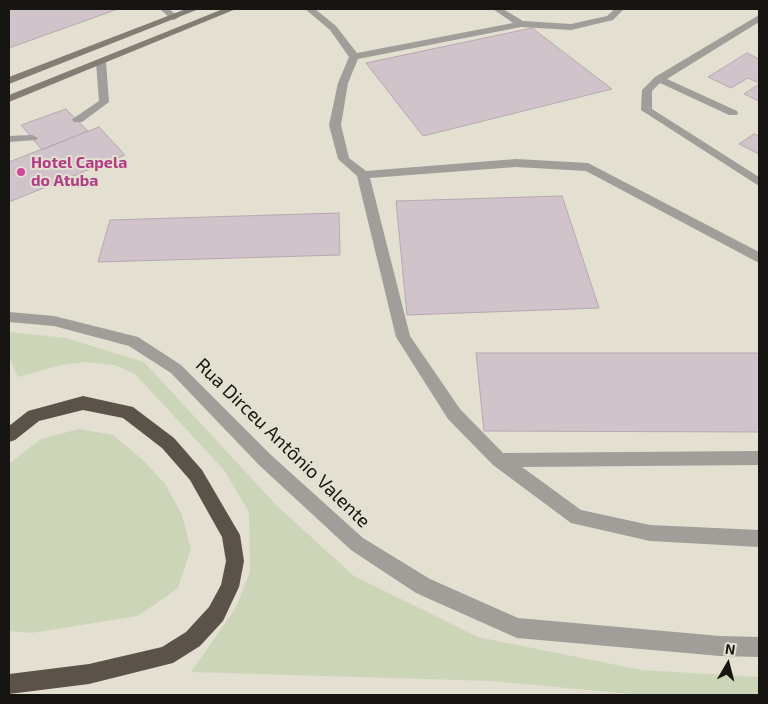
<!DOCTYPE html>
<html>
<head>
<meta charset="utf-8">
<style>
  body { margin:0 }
  #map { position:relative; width:768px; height:704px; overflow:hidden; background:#e3dfd1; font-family:"Exo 2",sans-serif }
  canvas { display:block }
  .frame { position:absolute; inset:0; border:10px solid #171511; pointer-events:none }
  .north { position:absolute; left:703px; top:639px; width:50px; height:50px; -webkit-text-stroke:4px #e3dfd1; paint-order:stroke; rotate:8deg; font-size:14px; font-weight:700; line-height:20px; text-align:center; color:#171511 }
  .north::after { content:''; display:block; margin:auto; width:18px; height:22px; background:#171511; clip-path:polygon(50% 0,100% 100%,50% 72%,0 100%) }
</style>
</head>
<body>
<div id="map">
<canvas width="768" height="704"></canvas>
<div class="frame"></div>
<div class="north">N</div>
</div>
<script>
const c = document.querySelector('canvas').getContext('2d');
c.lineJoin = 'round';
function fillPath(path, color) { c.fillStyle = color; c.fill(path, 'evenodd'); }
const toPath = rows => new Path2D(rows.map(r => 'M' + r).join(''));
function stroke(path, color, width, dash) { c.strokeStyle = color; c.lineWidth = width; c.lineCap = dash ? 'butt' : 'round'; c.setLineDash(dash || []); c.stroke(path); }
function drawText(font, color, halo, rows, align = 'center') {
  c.font = font + ' "Exo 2",sans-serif'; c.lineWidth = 4; c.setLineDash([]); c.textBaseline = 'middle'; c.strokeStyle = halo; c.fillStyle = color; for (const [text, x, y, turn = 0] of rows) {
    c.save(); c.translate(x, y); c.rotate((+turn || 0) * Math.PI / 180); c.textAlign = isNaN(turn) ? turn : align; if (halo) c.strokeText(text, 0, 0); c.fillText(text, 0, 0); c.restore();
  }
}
const green = toPath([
  [9,332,66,338,144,362,277,506,354,576,478,637,641,670,759,677,759,695,642,695,492,681,191,672,235,609,250,572,249,512,224,470,135,374,114,365,84,362,61,365,18,377,9,357],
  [79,429,113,435,143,460,165,484,182,515,191,549,178,588,138,616,31,633,9,631,9,464,41,439]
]);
const building = toPath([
  [9,9,118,9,9,48,9,9],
  [532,28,612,89,423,136,366,63,532,28],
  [747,53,759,59,759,83,748,78,731,88,708,77,747,53],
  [759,84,759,101,744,94,759,84],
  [66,109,88,131,42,150,21,125,66,109],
  [99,127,125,155,9,202,9,162,99,127],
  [754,134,759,136,759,154,739,144,754,134],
  [562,196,599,308,407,315,396,201,562,196],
  [339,213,340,255,98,262,110,220,339,213],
  [476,353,759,353,759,432,484,431,476,353]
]);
const service = toPath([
  [160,9,169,9,179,17,174,20,171,19,160,9],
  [305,9,315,9,336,26,357,53,513,23,493,9,503,9,523,21,571,24,607,16,615,9,624,9,613,20,571,30,521,27,358,59,348,83,341,125,349,158,366,171,516,159,588,163,759,252,759,263,586,171,516,167,370,178,410,336,460,409,503,453,759,451,759,465,522,467,581,510,650,525,759,530,759,547,650,541,571,523,493,465,448,419,396,337,357,176,338,159,329,125,338,83,349,57,330,30,305,9],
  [759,15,759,22,667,79,737,111,738,113,737,115,729,115,660,83,652,91,652,109,759,177,759,186,641,110,642,90,655,77,759,15],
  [101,59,106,62,109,102,82,122,74,122,72,120,74,118,99,101,96,62,101,59],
  [32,135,38,138,36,140,9,142,9,136,32,135]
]);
const tertiary = toPath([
  [9,312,54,316,138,337,181,365,271,455,363,538,430,579,518,618,720,636,759,637,759,657,720,656,517,638,416,593,351,550,259,465,171,373,129,346,54,326,9,322,9,312]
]);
const secondary = toPath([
  [186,9,199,9,9,84,9,77,186,9],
  [223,9,236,9,9,102,9,95,223,9]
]);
const motorway = toPath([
  [83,396,133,407,174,438,202,470,240,535,244,561,239,587,223,621,200,646,173,663,89,684,9,694,9,674,89,664,162,647,186,632,209,607,221,585,226,561,222,537,190,480,162,448,123,418,83,410,39,421,15,440,9,442,9,426,28,411,83,396]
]);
const markers = [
  [21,172,5,"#d1479c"]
];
const farHotelnames = [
  ["Hotel Capela",31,163],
  ["do Atuba",31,181]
];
const streetNames = [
  ["Rua Dirceu Antônio Valente",283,443,44]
];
fillPath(green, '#ccd5b8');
fillPath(building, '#d1c3ca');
stroke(building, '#b6a8b0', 1);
fillPath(service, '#a19d98');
fillPath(tertiary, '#a19d98');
fillPath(secondary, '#837d76');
fillPath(motorway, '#5b534a');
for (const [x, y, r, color] of markers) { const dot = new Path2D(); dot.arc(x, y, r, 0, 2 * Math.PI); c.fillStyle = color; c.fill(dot); stroke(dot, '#e3dfd1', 2); }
drawText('bold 16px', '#b23c85', '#e3dfd1', farHotelnames, 'left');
drawText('19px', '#171511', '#e3dfd1', streetNames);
</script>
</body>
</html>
